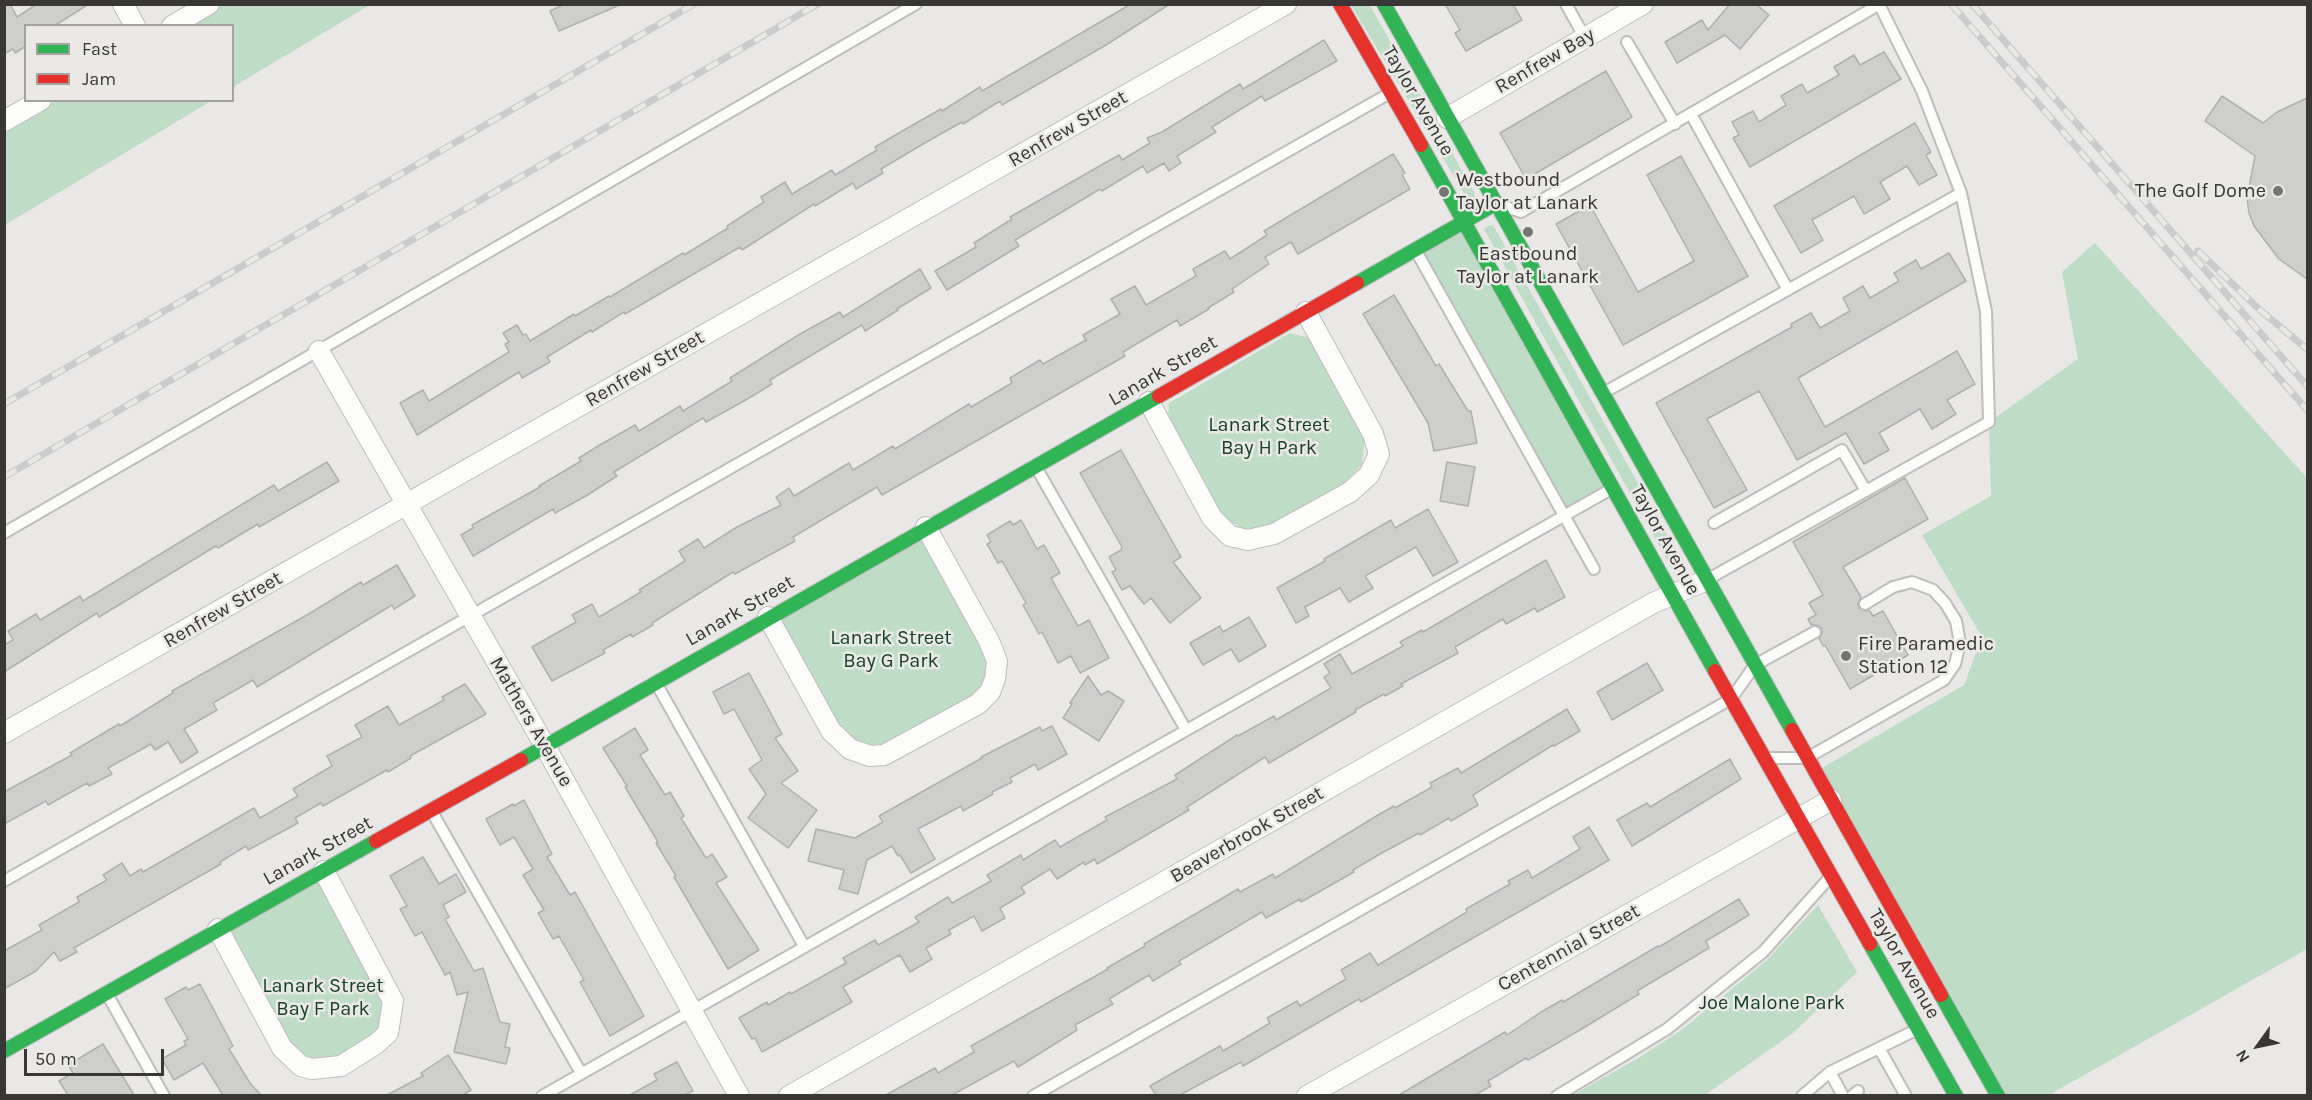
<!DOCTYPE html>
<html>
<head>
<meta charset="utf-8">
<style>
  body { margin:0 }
  #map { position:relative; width:2312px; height:1100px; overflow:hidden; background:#e9e8e7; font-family:Karla,sans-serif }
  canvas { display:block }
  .frame { position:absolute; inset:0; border:6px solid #383736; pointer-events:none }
  .legend { position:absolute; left:24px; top:24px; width:210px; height:78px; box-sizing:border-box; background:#eae9e6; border:2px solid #a3a2a0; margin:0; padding:8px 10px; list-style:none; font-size:18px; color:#383736 }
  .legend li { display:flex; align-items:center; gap:12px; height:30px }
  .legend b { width:30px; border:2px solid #a3a2a0 }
  .north { position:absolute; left:2228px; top:1016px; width:60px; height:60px; -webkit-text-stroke:4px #eae9e6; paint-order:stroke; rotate:237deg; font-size:16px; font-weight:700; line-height:24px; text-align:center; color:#383736 }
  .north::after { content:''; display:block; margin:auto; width:21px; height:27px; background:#383736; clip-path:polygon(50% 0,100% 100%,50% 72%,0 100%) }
  .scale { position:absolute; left:24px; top:1049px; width:140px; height:27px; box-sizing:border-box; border:3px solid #383736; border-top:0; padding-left:8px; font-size:18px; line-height:21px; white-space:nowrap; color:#383736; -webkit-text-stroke:4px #eae9e6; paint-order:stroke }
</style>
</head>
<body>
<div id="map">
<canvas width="2312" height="1100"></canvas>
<div class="frame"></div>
<ul class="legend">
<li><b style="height:8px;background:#30b455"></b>Fast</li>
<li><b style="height:8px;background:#e5322d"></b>Jam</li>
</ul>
<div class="north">N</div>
<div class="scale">50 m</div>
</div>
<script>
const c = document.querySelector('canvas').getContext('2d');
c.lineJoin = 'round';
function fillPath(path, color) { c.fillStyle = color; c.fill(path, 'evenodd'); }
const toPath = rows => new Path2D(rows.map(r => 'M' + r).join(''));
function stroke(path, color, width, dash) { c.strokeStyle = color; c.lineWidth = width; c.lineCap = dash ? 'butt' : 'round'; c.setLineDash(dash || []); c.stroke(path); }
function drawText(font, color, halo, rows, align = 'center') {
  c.font = font + ' Karla,sans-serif'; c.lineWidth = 5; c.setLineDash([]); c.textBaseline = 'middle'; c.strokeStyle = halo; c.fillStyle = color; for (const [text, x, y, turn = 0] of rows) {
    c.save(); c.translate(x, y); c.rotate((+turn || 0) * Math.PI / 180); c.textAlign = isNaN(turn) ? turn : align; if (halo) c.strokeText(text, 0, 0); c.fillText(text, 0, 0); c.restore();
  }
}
const green = toPath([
  [211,5,370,5,233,87,232,26,173,26],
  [1351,5,1370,5,1475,194,1473,199,1468,200],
  [41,101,211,101,5,225,5,121],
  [1464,223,1613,488,1564,515,1416,250],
  [1493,225,1684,565,1679,571,1673,571,1484,229,1488,226],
  [2095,243,2307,478,2307,949,2049,1095,1998,1095,1815,772,1964,685,1982,637,1922,535,1991,496,1989,422,2078,359,2062,272],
  [1290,333,1310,338,1365,436,1362,465,1340,487,1269,526,1243,529,1220,515,1168,419,1169,403],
  [926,527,989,641,990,692,884,755,850,749,768,617],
  [324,871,384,983,388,1033,341,1066,301,1066,218,929],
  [1818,905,1857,972,1793,1033,1705,1095,1573,1095,1640,1057,1683,1029,1766,961]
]);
const building = toPath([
  [4,4,10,4,17,17,37,4,89,4,54,26,26,26,26,46,15,53,13,49,4,54,4,4],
  [565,4,622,4,559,31,550,11,565,4],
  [1131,4,1170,4,1106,45,1002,105,1000,101,963,124,962,122,923,144,881,169,883,173,856,189,853,183,815,206,814,204,742,250,740,247,625,314,624,312,592,332,591,330,547,357,550,362,522,378,519,372,417,435,400,403,423,390,429,401,509,352,505,344,509,342,503,333,517,325,523,335,526,334,530,341,574,314,575,316,609,296,610,297,683,253,684,255,728,228,727,226,764,202,761,197,785,182,792,194,832,170,835,175,877,150,875,147,904,130,941,109,942,111,980,87,982,91,1131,4],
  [1445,4,1513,4,1522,20,1466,51,1455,33,1460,30,1445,4],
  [1730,4,1756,4,1769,15,1740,49,1725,35,1677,63,1665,42,1702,20,1708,30,1730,4],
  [1324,40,1337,61,1265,101,1262,96,1212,127,1216,132,1177,156,1181,163,1169,171,1164,163,1147,173,1143,166,1102,191,1100,189,1062,212,1015,240,1019,246,947,290,935,271,976,247,974,243,1012,219,1010,217,1119,155,1122,160,1150,143,1147,138,1162,132,1240,84,1243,89,1324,40],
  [1884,52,1901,79,1750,167,1733,138,1739,135,1732,122,1753,111,1759,122,1786,105,1781,96,1802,84,1807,93,1839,75,1834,67,1854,55,1860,65,1884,52],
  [1606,71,1632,117,1526,179,1500,133,1606,71],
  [2222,96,2263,123,2277,112,2307,98,2307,279,2279,259,2254,226,2249,213,2247,198,2255,156,2205,121,2222,96],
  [1915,123,1931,152,1926,155,1937,175,1919,185,1907,166,1880,182,1890,199,1864,214,1854,196,1812,220,1823,240,1801,253,1774,206,1915,123],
  [1393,154,1405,173,1402,175,1410,189,1298,254,1291,242,1265,257,1269,264,1232,289,1234,292,1208,308,1209,309,1180,326,1177,320,1123,352,1125,356,882,495,877,487,793,537,795,541,735,574,733,572,652,623,653,625,632,637,631,634,603,650,605,653,552,681,532,647,576,622,572,615,592,604,599,617,641,592,639,590,685,561,679,551,698,539,704,548,737,527,781,505,776,497,789,488,794,496,849,463,853,470,893,446,895,449,969,404,971,407,1012,383,1010,378,1040,360,1043,364,1086,340,1083,335,1120,314,1111,299,1135,286,1146,305,1196,276,1193,269,1225,251,1230,259,1267,235,1264,231,1393,154],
  [1681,156,1748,276,1623,345,1556,224,1590,205,1638,292,1694,261,1647,175,1681,156],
  [1949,253,1966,281,1798,378,1825,427,1957,351,1975,384,1947,400,1956,414,1932,429,1920,409,1879,433,1889,450,1864,464,1846,433,1797,460,1759,391,1707,419,1747,490,1714,508,1656,403,1792,327,1791,324,1811,313,1820,328,1850,311,1843,298,1863,286,1870,298,1899,281,1894,273,1916,260,1921,269,1949,253],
  [920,269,931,288,897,309,898,310,865,331,862,325,770,380,772,384,744,401,706,422,703,418,614,472,617,476,586,496,555,513,553,509,473,556,461,535,473,528,472,525,540,487,539,486,581,461,579,458,598,446,635,425,639,431,680,406,683,411,732,381,730,378,800,334,840,312,843,317,920,269],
  [1394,295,1436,366,1439,364,1468,411,1471,411,1477,443,1434,451,1428,423,1363,314,1394,295],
  [1121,450,1181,557,1173,562,1201,598,1170,623,1151,598,1144,604,1130,586,1122,590,1112,572,1116,570,1109,557,1121,550,1122,547,1080,473,1121,450],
  [327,462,339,481,259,527,258,524,218,548,216,546,99,617,97,613,4,672,4,645,13,640,8,631,36,614,40,620,80,596,83,601,274,485,278,491,327,462],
  [1447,462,1475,467,1468,506,1440,501,1447,462],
  [1905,478,1928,519,1843,567,1861,597,1858,604,1859,608,1865,611,1869,610,1873,616,1883,611,1908,655,1850,689,1825,645,1823,646,1819,638,1822,633,1821,628,1816,625,1811,625,1808,619,1816,615,1809,603,1823,595,1793,542,1905,478],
  [1428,509,1458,562,1433,576,1416,547,1365,576,1373,588,1349,602,1340,588,1305,607,1309,616,1296,623,1277,588,1325,561,1324,559,1391,520,1395,528,1428,509],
  [1021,520,1037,549,1044,545,1060,573,1051,578,1078,626,1089,620,1109,658,1080,673,1071,656,1058,663,1042,632,1039,634,1023,605,1026,603,1002,561,998,563,987,544,991,542,987,535,1010,521,1013,525,1021,520],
  [1546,560,1565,597,1537,612,1535,608,1506,624,1503,619,1455,647,1458,653,1401,684,1403,686,1385,696,1384,694,1355,710,1356,712,1269,763,1265,757,1187,807,1189,810,1097,864,1095,859,1085,865,1084,862,1057,879,1050,869,1021,887,1025,893,1000,908,1005,918,982,931,974,916,949,930,951,934,926,948,932,959,910,972,900,955,894,958,843,987,852,1002,762,1052,755,1038,752,1039,739,1018,767,1002,768,1005,790,992,791,994,846,963,843,958,875,940,878,945,919,922,915,917,948,897,952,903,991,881,987,875,1021,855,1023,860,1055,840,1060,847,1107,820,1105,817,1177,779,1175,775,1237,735,1238,736,1274,716,1276,720,1331,688,1324,677,1330,673,1324,664,1340,654,1352,674,1403,646,1400,642,1422,630,1423,632,1546,560],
  [397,565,415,596,394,609,392,605,257,687,253,680,213,703,217,710,184,729,198,752,181,763,168,742,155,750,151,744,108,768,112,774,89,786,87,783,48,805,46,801,4,824,4,792,72,755,70,753,119,724,120,726,173,693,172,691,307,615,361,582,363,585,397,565],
  [1249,617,1266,646,1239,662,1231,649,1203,665,1190,643,1220,626,1223,632,1249,617],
  [1647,663,1663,690,1612,720,1597,692,1647,663],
  [749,673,782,734,775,738,798,771,781,783,817,810,788,848,748,818,766,794,749,769,762,760,734,709,724,714,713,692,749,673],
  [1088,676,1101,695,1108,691,1124,701,1099,741,1063,718,1072,704,1070,703,1088,676],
  [465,684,486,714,410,756,411,758,388,772,387,770,323,806,321,803,295,818,298,823,276,835,248,850,246,846,220,862,221,864,74,948,77,952,60,961,54,952,36,971,4,989,4,951,42,930,39,925,79,902,77,897,107,880,103,875,122,863,130,876,141,869,143,872,254,808,260,818,298,796,293,789,332,766,327,756,362,737,355,725,388,706,399,725,444,700,442,697,465,684],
  [1567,709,1580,731,1554,746,1553,745,1473,795,1478,805,1451,821,1449,818,1420,835,1419,833,1380,854,1353,870,1354,872,1301,902,1300,899,1266,918,1262,912,1179,961,1181,964,1153,981,1149,975,1109,999,1113,1004,1075,1025,1077,1030,1018,1067,1014,1061,952,1095,886,1095,935,1068,938,1073,974,1052,971,1046,1108,969,1107,968,1145,946,1144,944,1238,889,1240,892,1273,874,1275,878,1378,815,1394,806,1395,808,1432,787,1430,783,1458,768,1461,773,1567,709],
  [1052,726,1067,754,1038,770,1035,764,1010,778,1012,782,992,792,993,794,963,811,961,806,918,829,935,859,911,873,900,855,898,856,892,846,867,860,858,894,839,889,844,870,808,861,816,829,855,838,883,822,879,816,982,758,981,757,1040,727,1042,731,1052,726],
  [635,728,648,750,640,755,665,795,670,792,684,816,681,818,706,858,712,854,727,877,716,883,759,950,728,969,674,877,676,876,656,843,658,842,625,787,627,786,603,748,635,728],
  [1730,759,1741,779,1632,846,1617,820,1647,803,1650,807,1730,759],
  [524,800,552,854,547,857,570,895,575,892,644,1016,610,1036,580,982,584,980,559,936,553,939,538,913,544,910,523,875,533,869,514,837,500,845,486,819,513,804,514,806,524,800],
  [1589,827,1609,860,1592,870,1361,1002,1359,999,1243,1066,1241,1062,1180,1095,1156,1095,1150,1086,1220,1046,1223,1051,1270,1023,1267,1018,1297,1001,1300,1006,1346,979,1341,970,1370,953,1378,965,1467,912,1466,909,1510,884,1508,881,1528,870,1532,878,1580,849,1573,837,1589,827],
  [423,857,439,884,456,874,466,892,443,905,449,917,445,919,474,971,483,968,500,1022,510,1024,505,1047,510,1048,506,1064,454,1052,468,992,457,995,450,972,445,975,422,932,415,936,400,909,407,906,390,876,423,857],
  [1739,899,1749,915,1706,941,1709,948,1637,991,1639,994,1580,1030,1528,1060,1526,1058,1488,1081,1491,1086,1475,1095,1399,1095,1505,1032,1507,1035,1541,1012,1562,1000,1563,1002,1658,946,1659,947,1739,899],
  [200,984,233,1046,229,1049,250,1083,261,1095,223,1095,203,1063,174,1080,162,1059,186,1045,184,1041,188,1039,165,999,186,987,188,990,200,984],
  [103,1044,134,1095,68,1095,59,1081,73,1073,68,1065,103,1044],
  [448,1055,471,1090,463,1095,387,1095,423,1076,421,1073,448,1055],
  [677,1062,693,1091,684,1095,630,1095,657,1080,654,1074,677,1062]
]);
const lane = toPath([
  [1566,4,1585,38],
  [1627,42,1675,124],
  [1691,114,1788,290],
  [1503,206,1521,212,1880,4],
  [1416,251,1594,569],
  [1605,392,1961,193],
  [1036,467,1186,730],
  [1714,523,1842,450,1866,491],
  [4,533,916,4],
  [1710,578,1989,422,1986,311,1961,193,1922,91,1880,6],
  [656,683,804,946],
  [1767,758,1807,758,1944,680,1955,664,1960,643,1956,621,1945,603,1933,590,1912,582,1893,587,1865,604],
  [432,812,581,1073],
  [4,881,1390,93],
  [107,994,164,1096],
  [1879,1048,1906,1096],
  [1830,1072,1843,1096],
  [542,1096,1613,488],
  [1033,1096,1731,699,1755,665,1815,632],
  [1557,1096,1667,1029,1763,952,1831,876],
  [1802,1096,1830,1072,1918,1029],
  [1852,1096,1858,1091]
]);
const street = toPath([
  [123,4,135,26],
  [172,26,209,4],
  [1447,118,1643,4],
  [4,121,41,100],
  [319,351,545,746,739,1096],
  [1149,402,1212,518,1230,536,1248,540,1274,534,1350,492,1369,475,1379,454,1373,434,1306,312],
  [768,617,831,731,850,749,870,756,884,755,978,704,990,692,995,679,997,661,989,641,926,527],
  [4,733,1286,4],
  [218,929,282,1048,301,1066,312,1069,341,1066,376,1044,388,1033,393,1001,324,871],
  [789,1096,1653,603,1707,580],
  [1307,1096,1831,800]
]);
const fast = toPath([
  [1384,4,1792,730],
  [1421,145,1715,671],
  [1357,283,1495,204],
  [521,760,1159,396],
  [1870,944,1956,1096],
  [1941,995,1998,1096],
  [4,1051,376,841]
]);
const jam = toPath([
  [1340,4,1421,145],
  [1159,396,1357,283],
  [1715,671,1870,944],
  [1792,730,1941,995],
  [376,841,521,760]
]);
const rail = toPath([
  [1951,4,2308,411],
  [1972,4,2308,387],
  [2198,251,2260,310,2308,350],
  [4,404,694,4],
  [4,477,818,4]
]);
const markers = [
  [2278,191,6,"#767574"],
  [1444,192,6,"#767574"],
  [1528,232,6,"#767574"],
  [1846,656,6,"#767574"]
];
const streetNames = [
  ["Renfrew Bay",1545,61,-30],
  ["Taylor Avenue",1418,101,60],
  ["Renfrew Street",1068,129,-30],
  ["Renfrew Street",645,369,-30],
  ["Lanark Street",1163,371,-30],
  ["Taylor Avenue",1665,540,61],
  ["Renfrew Street",223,610,-30],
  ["Lanark Street",740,611,-30],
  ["Mathers Avenue",531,722,60],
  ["Beaverbrook Street",1247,835,-30],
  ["Lanark Street",318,851,-29],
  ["Centennial Street",1569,948,-29],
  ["Taylor Avenue",1904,964,60]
];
const poiNames = [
  ["Westbound",1456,180],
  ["Taylor at Lanark",1456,203],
  ["The Golf Dome",2266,191,"right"],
  ["Eastbound",1528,254,"center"],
  ["Taylor at Lanark",1528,277,"center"],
  ["Fire Paramedic",1858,644],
  ["Station 12",1858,667]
];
const parkNames = [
  ["Lanark Street",1269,425],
  ["Bay H Park",1269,448],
  ["Lanark Street",891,638],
  ["Bay G Park",891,661],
  ["Lanark Street",323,986],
  ["Bay F Park",323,1009],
  ["Joe Malone Park",1772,1003]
];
fillPath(green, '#bfdcc7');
fillPath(building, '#cececd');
stroke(building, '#b0afae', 1.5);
stroke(lane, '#bebdbc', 14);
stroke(street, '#bebdbc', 22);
stroke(fast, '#bebdbc', 16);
stroke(jam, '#bebdbc', 16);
stroke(lane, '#fcfcfb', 10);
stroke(street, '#fcfcfb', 20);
stroke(fast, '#30b455', 14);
stroke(jam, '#e5322d', 14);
stroke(rail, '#cccbcb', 7);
stroke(rail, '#eae9e6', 4.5, [14]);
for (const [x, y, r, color] of markers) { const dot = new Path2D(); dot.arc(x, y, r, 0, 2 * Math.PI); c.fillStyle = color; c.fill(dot); stroke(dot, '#eae9e6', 2); }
drawText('20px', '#383736', '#eae9e6', streetNames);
drawText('20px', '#383736', '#eae9e6', poiNames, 'left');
drawText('20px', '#144227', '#eae9e6', parkNames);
</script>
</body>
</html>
